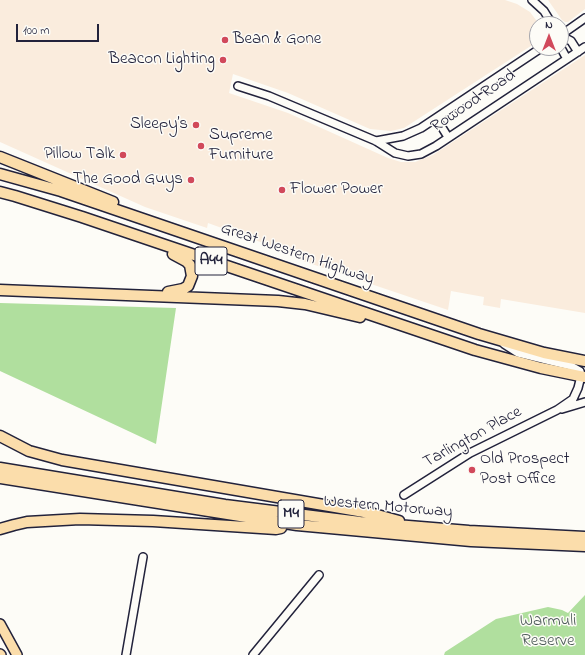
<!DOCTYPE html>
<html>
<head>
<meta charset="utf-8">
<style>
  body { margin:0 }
  #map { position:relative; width:585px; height:655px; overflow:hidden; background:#fdfcf7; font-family:"Indie Flower",sans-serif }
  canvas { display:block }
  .north { position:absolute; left:529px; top:16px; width:40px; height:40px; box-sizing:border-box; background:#fdfcf7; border:1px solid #a5a5ac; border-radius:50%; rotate:0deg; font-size:11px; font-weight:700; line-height:16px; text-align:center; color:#22223b }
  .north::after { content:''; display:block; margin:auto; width:14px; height:18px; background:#d1495b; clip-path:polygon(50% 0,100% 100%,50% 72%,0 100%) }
  .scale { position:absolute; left:16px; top:24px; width:83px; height:18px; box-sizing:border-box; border:2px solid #22223b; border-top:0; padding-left:5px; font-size:12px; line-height:14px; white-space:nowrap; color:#22223b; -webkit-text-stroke:3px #fdfcf7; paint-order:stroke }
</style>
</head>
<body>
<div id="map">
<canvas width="585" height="655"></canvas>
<div class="north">N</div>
<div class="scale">100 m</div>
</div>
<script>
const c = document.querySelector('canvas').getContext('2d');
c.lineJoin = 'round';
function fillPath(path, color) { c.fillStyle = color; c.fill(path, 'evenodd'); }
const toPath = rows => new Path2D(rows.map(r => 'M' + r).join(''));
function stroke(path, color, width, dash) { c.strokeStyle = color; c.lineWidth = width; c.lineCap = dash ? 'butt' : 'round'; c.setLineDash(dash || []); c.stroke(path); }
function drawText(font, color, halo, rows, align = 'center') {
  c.font = font + ' "Indie Flower",sans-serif'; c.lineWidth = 3; c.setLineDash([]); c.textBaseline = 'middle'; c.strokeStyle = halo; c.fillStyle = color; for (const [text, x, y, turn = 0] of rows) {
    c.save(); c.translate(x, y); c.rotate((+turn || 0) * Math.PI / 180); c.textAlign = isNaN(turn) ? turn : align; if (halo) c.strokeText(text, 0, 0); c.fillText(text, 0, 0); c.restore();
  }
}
const built = toPath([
  [0,0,505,0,517,4,530,12,539,24,537,24,537,42,404,128,391,131,370,129,288,93,233,74,229,93,288,113,388,158,401,162,415,162,433,155,585,55,585,313,501,299,500,308,483,305,484,297,451,291,448,310,297,259,299,256,208,223,207,228,145,207,0,142],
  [548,0,585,0,585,9,568,22,565,22,562,20]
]);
const green = toPath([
  [0,303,176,308,156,444,0,371],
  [585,595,585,655,444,655,445,652,496,619,548,607,562,610,568,613]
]);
const minor = toPath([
  [532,0,544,11,552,24],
  [561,35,585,18],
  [561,36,571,41,578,52],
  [561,48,567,59],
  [238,86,269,96,376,141,395,153,408,156,421,154,436,146,585,47],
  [436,118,448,137],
  [376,141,403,136,421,128,541,48],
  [562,409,585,402],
  [404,495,470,453,557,410,573,399,578,388,581,376,580,371,571,366,518,353,504,344],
  [126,655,143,557],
  [253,655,319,575]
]);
const major = toPath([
  [0,624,17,655],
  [0,654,1,655]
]);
const highway = toPath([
  [0,157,113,202],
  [0,174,61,191,479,334,544,353,585,361],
  [0,192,15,196,82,217,475,350,541,368,585,377],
  [0,290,278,301,305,304,360,317],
  [168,292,183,289,188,286,192,276,190,265,186,261,173,254],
  [0,436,29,451,62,460,370,513,399,521],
  [0,468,225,505,360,522,469,531,585,537],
  [0,478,297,525,471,541,585,546],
  [0,529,14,525,27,522,80,519,153,521,276,529,281,528]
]);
const markers = [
  [225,40,4,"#d1495b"],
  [223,60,4,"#d1495b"],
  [196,125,4,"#d1495b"],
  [201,146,4,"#d1495b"],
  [123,155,4,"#d1495b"],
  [191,180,4,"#d1495b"],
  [282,190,4,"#d1495b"],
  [472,470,4,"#d1495b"]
];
const shields = [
  [211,261,32],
  [291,514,26]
];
const shieldNames = [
  ["A44",211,261],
  ["M4",291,514]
];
const poiNames = [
  ["Bean & Gone",233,40],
  ["Beacon Lighting",215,60,"right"],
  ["Sleepy’s",188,125,"right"],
  ["Supreme",209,136],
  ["Furniture",209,156],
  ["Pillow Talk",115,155,"right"],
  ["The Good Guys",183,180,"right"],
  ["Flower Power",290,190],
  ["Old Prospect",480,460],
  ["Post Office",480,480]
];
const streetNames = [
  ["Rowood Road",474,102,-34],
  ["Great Western Highway",297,255,19],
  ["Tarlington Place",473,438,-29],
  ["Western Motorway",388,508,5]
];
const parkNames = [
  ["Warmuli",548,622],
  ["Reserve",548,642]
];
fillPath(built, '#faecdd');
fillPath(green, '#b0df9e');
stroke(minor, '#22223b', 10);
stroke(major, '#22223b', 12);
stroke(highway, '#22223b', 13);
stroke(minor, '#fdfcf7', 7);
stroke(major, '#fbddab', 9);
stroke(highway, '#fbddab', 10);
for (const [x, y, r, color] of markers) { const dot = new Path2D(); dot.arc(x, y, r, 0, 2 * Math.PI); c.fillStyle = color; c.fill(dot); stroke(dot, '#fdfcf7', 1.5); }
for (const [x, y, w] of shields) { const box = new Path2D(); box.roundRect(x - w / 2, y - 14, w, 28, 3); c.fillStyle = '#fdfcf7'; c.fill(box); stroke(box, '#22223b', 1); }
drawText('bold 16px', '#22223b', null, shieldNames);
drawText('17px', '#22223b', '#fdfcf7', poiNames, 'left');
drawText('17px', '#22223b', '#fdfcf7', streetNames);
drawText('17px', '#4d5b59', '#fdfcf7', parkNames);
</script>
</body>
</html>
